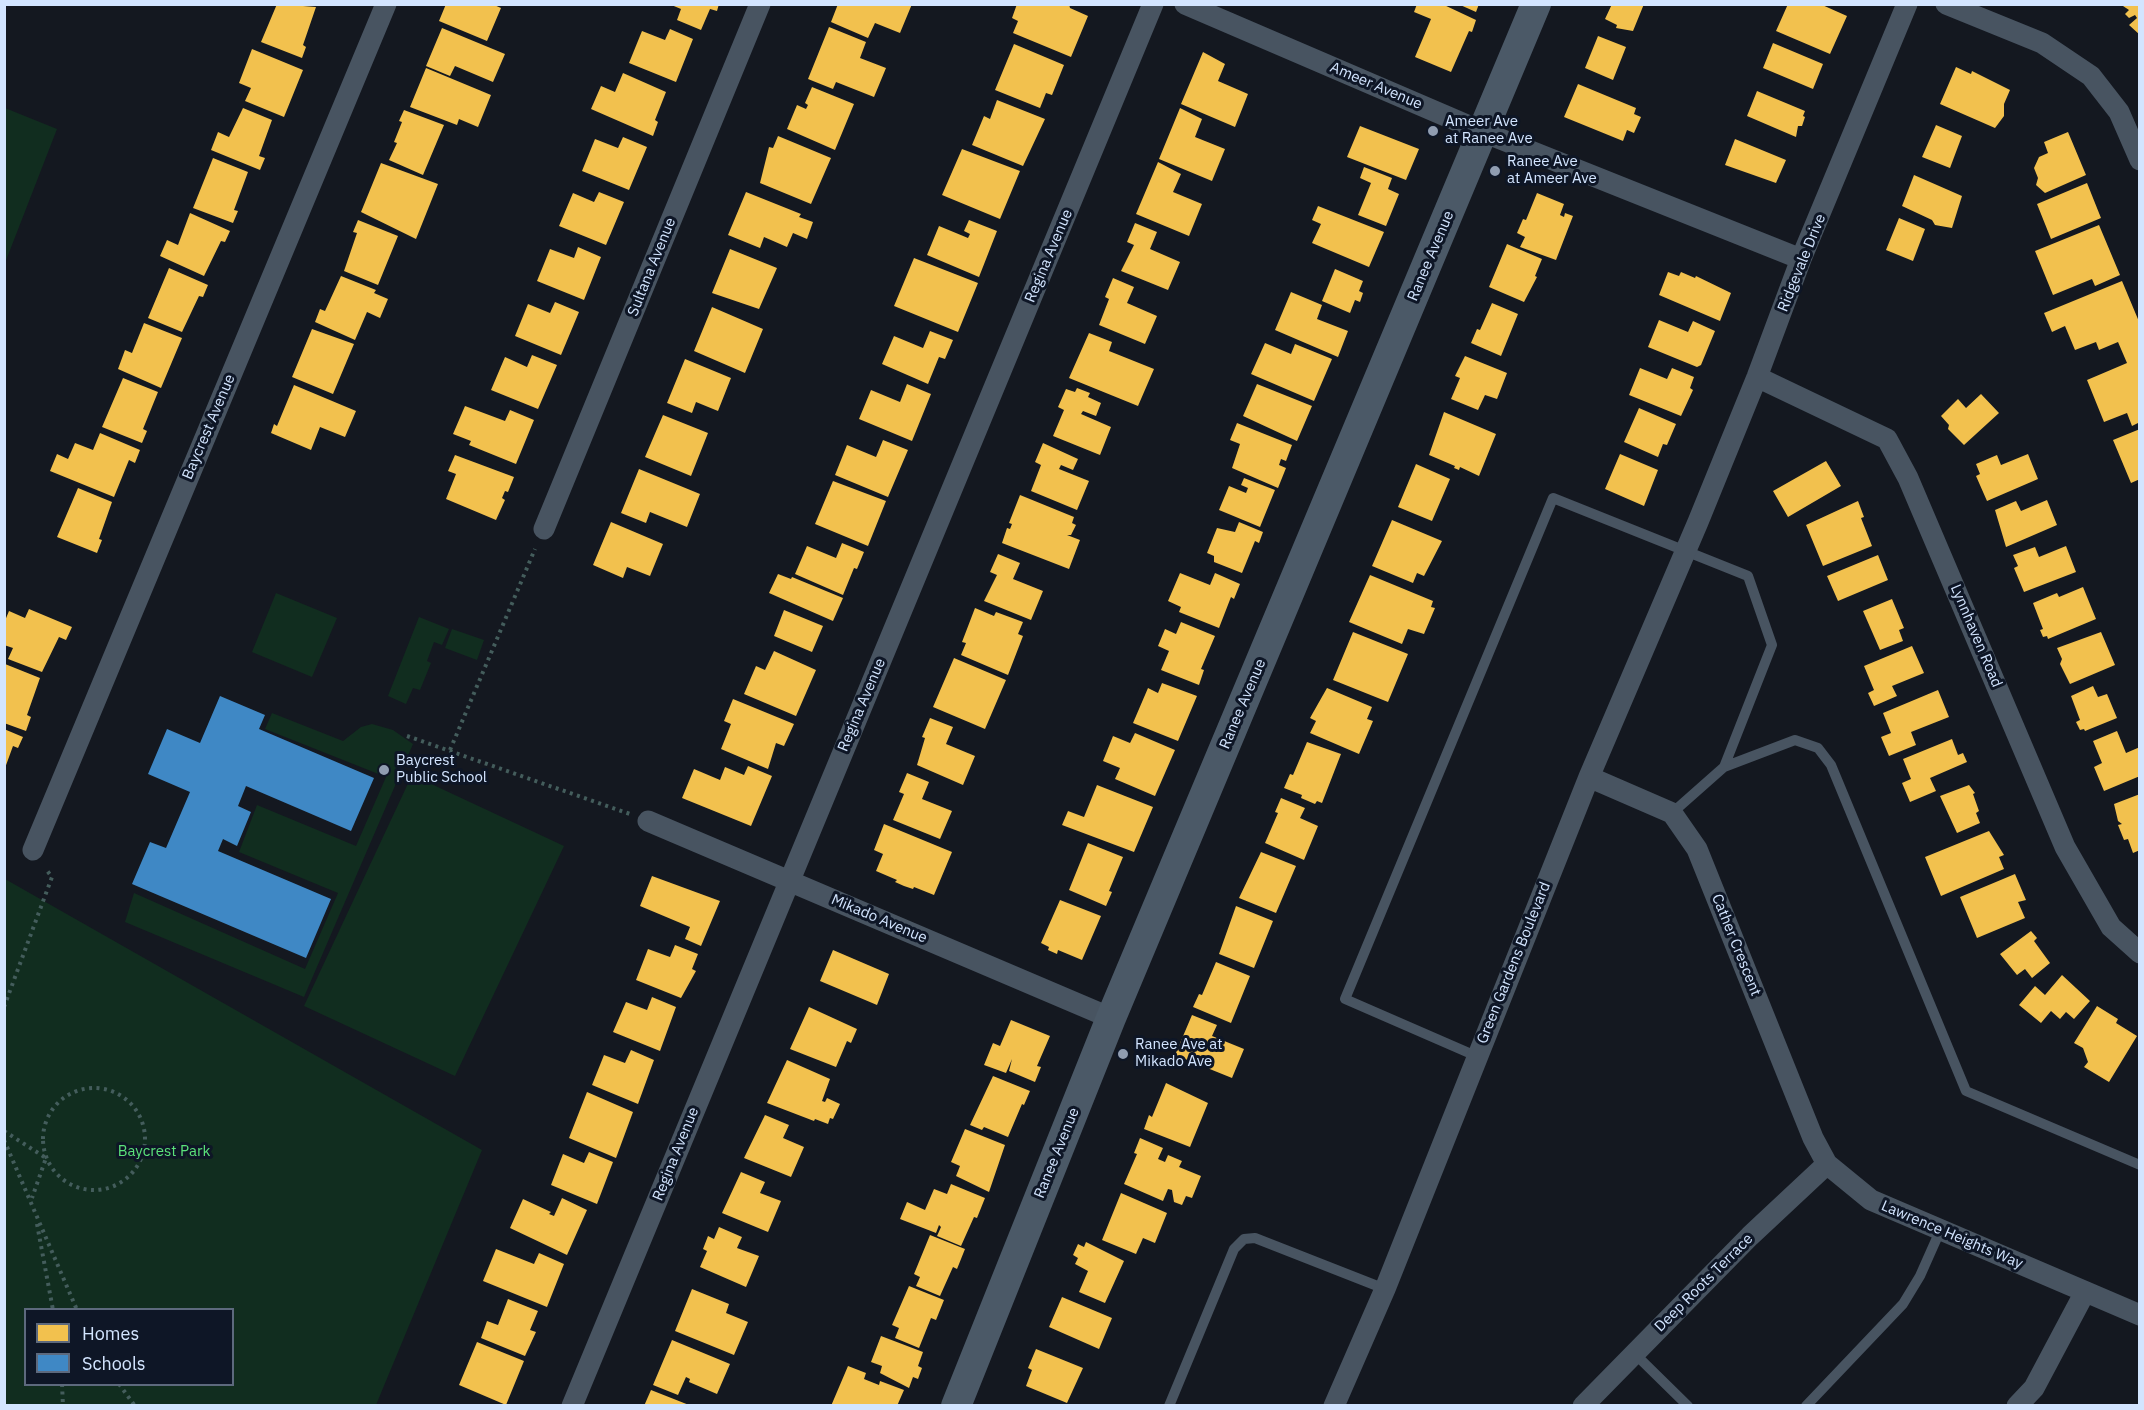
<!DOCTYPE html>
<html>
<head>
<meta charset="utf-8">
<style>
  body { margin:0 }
  #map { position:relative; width:2144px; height:1410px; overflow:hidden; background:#141820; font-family:"IBM Plex Sans",sans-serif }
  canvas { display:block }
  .frame { position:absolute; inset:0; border:6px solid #d3e5ff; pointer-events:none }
  .legend { position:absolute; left:24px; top:1308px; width:210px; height:78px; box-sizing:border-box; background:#0e1626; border:2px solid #5d697d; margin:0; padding:8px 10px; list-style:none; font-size:18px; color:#d3e5ff }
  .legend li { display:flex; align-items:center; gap:12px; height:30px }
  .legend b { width:30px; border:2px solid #5d697d }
</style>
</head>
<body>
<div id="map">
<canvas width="2144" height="1410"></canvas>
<div class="frame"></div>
<ul class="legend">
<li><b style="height:16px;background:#f2c14e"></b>Homes</li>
<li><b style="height:16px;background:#3f88c5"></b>Schools</li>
</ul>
</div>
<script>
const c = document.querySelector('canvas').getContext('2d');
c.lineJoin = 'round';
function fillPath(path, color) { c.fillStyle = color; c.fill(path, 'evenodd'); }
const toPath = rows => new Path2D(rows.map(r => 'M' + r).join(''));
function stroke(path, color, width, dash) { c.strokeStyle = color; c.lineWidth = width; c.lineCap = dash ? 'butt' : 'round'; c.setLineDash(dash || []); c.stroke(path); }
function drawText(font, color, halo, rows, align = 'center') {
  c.font = font + ' "IBM Plex Sans",sans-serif'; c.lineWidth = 6; c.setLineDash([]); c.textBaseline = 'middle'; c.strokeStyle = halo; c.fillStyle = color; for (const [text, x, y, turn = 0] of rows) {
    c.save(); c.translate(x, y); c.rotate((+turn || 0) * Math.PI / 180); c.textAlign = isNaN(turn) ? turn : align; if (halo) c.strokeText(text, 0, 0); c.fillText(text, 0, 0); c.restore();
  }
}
const green = toPath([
  [5,108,57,129,5,263],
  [276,593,337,618,312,677,252,652],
  [419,617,449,629,442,645,434,642,427,661,431,663,420,690,413,688,406,704,388,696],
  [452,629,484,640,477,660,445,648],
  [272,713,343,741,361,727,372,724,393,730,413,744,304,997,125,922,134,893,305,969,338,893,239,852,257,805,356,846,386,777,265,729],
  [412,775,564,846,455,1076,304,1006],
  [5,879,482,1150,376,1405,5,1405],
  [26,1310,232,1310,232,1384,26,1384]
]);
const homes = toPath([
  [277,4,316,7,303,45,306,47,302,58,261,42],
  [446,4,492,4,501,8,487,41,439,21],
  [669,4,719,4,717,11,710,9,701,30,677,20,681,9],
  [838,4,912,4,900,33,875,23,868,38,831,22],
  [1017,4,1069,4,1070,8,1088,16,1071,57,1013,33,1018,21,1012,18],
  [1417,4,1442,4,1476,20,1472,32,1469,31,1451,72,1415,57,1431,19,1414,12],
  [1458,4,1479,4,1476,12],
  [1612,4,1644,4,1633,31,1616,28,1617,25,1605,19],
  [1788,4,1820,4,1847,16,1830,54,1776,31],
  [2120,4,2140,4,2140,35,2129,25,2137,18,2135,15,2129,18,2125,14,2129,10],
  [829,27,866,42,860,58,886,68,874,97,836,82,833,89,808,79],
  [442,28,505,54,493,82,455,66,450,76,426,66],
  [670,29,693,39,676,82,629,63,642,31,665,40],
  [1598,36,1626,47,1613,80,1585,68],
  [1773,43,1823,64,1813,89,1763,68],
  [1014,44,1064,65,1052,95,1046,93,1040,108,995,90],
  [252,49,303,70,284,117,245,101,251,88,239,83],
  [1203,52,1225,64,1218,81,1248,94,1235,127,1181,104],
  [1956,67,1971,74,1972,71,2010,90,2004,104,2004,116,1995,128,1940,104],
  [426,68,491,95,478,127,459,119,457,125,410,107],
  [623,73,666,92,655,120,658,122,653,136,591,109,601,86,615,92],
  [1578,84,1636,108,1634,114,1641,117,1634,133,1627,130,1623,141,1564,117],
  [812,87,854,104,835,150,787,129,797,105,806,109,808,105,805,103],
  [1757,91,1805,111,1803,116,1805,117,1802,126,1798,126,1796,137,1747,116],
  [997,100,1045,119,1023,166,972,145,984,116,990,119],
  [243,108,272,120,259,156,265,158,260,170,211,150,218,132,229,137],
  [1180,108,1202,119,1195,137,1225,149,1212,181,1159,159],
  [404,110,444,125,423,175,389,160,397,143,394,142,402,122,399,121],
  [1936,125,1962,136,1950,168,1922,157],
  [1360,126,1419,149,1406,180,1347,157],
  [2068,132,2086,175,2045,193,2036,185,2038,178,2034,168,2039,157,2048,153,2044,142],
  [778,136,831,158,811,204,760,183,769,147,773,148],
  [623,137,647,147,629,190,582,171,595,139,618,148],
  [1735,139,1786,160,1776,183,1725,165],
  [962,149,1020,171,1000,219,942,195],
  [213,158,248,172,234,210,238,211,233,223,193,208],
  [1158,162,1181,174,1173,192,1202,204,1189,236,1136,214],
  [381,163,438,184,416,239,361,212],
  [1364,167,1392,178,1388,189,1399,194,1386,226,1358,215,1371,183,1360,178],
  [1914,175,1962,196,1952,228,1935,225,1932,220,1902,206],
  [2087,183,2101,218,2051,239,2037,204],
  [599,192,624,202,606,245,559,226,573,193,594,202],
  [746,192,801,214,799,217,813,222,807,239,793,233,787,247,764,237,760,248,728,235],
  [1537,193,1564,204,1560,215,1564,217,1565,213,1573,216,1556,260,1520,247,1525,237,1517,233,1523,219,1526,220],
  [1318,206,1384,232,1369,267,1312,243,1321,224,1312,220],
  [190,213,230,231,225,242,221,241,204,276,160,256,167,240,178,245],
  [1899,218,1925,229,1913,261,1886,250],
  [358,220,398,236,378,285,344,271,357,233,353,232],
  [969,220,997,231,979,277,927,255,939,226,968,238,970,234,964,231],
  [1135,223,1157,232,1150,249,1180,262,1168,290,1121,271,1134,245,1127,242],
  [2099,225,2120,275,2095,286,2092,279,2053,295,2035,251],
  [1507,244,1542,259,1535,276,1537,277,1524,302,1489,287],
  [578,247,601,257,584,300,537,281,550,249,574,258],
  [730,249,777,268,759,309,712,293],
  [914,258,978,283,958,332,894,306],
  [169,268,208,285,203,297,199,296,182,332,148,318],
  [1335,269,1363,281,1359,291,1363,293,1360,302,1355,300,1350,313,1322,301],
  [1668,272,1679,276,1681,272,1695,278,1696,276,1731,293,1720,321,1659,295],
  [341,276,376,290,374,293,388,299,380,318,367,312,355,340,315,322,320,309,325,311],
  [1113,278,1134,287,1127,303,1157,316,1145,344,1099,325,1109,299,1105,297],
  [2122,281,2140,324,2140,422,2132,426,2127,413,2104,422,2087,380,2127,363,2118,342,2099,350,2096,342,2075,350,2065,326,2052,332,2044,313],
  [1291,292,1322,305,1317,319,1348,331,1338,357,1275,330],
  [555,302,579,312,561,355,515,336,528,304,550,313],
  [1492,303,1518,314,1501,356,1471,343,1477,329,1480,330],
  [712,307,763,329,745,373,694,351],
  [1659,320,1688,332,1693,321,1715,331,1701,365,1697,367,1648,347],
  [144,323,182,338,161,388,118,369,125,350,132,353],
  [312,329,354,344,333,394,292,377],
  [930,331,953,340,945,359,939,357,928,384,882,364,894,336,923,348],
  [1089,333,1112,342,1109,351,1154,369,1138,406,1069,378],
  [1265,343,1291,354,1295,344,1332,359,1314,401,1251,374],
  [532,355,557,365,538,409,491,390,505,357,527,367],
  [1465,356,1507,373,1497,399,1485,395,1478,410,1451,399,1460,378,1455,376],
  [685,359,731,378,718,411,696,402,692,413,667,403],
  [1640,368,1667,379,1672,368,1694,377,1690,388,1693,390,1681,416,1629,395],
  [123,378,158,392,143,429,147,431,142,443,102,427],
  [907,384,931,394,912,441,859,419,871,390,900,402],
  [1257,384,1312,406,1297,441,1243,416],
  [294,385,356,411,345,437,320,427,311,450,271,433,274,424,277,426],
  [1077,388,1090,393,1088,397,1101,403,1096,416,1083,411,1081,414,1111,427,1100,455,1053,436,1064,410,1058,407,1066,389,1075,392],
  [1981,394,1999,413,1964,445,1948,429,1949,425,1941,416,1958,399,1966,408],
  [465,406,505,421,510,410,534,420,516,464,469,445,471,441,453,434],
  [1639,408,1676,424,1667,445,1663,444,1658,457,1624,442],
  [1444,412,1496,434,1479,476,1460,467,1459,470,1454,468,1455,466,1429,455],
  [663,415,708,433,691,476,645,457],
  [1237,423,1292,445,1286,461,1281,459,1279,465,1286,468,1278,488,1232,468,1240,444,1230,440],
  [2140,429,2140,479,2131,483,2113,440],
  [100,433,140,450,135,463,129,460,114,497,50,471,57,454,68,459,75,443,93,450],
  [883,440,908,450,888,497,835,475,847,445,876,457],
  [1043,443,1078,459,1073,470,1061,465,1059,469,1089,481,1077,510,1031,491,1041,465,1035,462],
  [1620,454,1658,470,1644,506,1605,489],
  [2028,454,2038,479,1987,501,1976,476,1980,474,1976,464,1997,455,2001,465],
  [455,455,514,477,508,492,505,491,502,498,505,500,496,520,446,499,456,474,448,471],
  [1826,461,1841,486,1788,517,1773,491],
  [1416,464,1450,479,1432,521,1398,507],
  [639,469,700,494,687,527,650,512,646,523,621,513],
  [1244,478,1275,490,1260,527,1219,510,1229,486,1246,493,1248,488,1241,485],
  [833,481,886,501,868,546,815,524],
  [78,488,112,502,99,539,102,540,97,553,57,537],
  [1020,495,1074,517,1072,523,1076,525,1071,535,1067,535,1080,540,1069,569,1002,543,1007,528,1010,529,1012,524,1009,523],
  [2047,500,2057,525,2006,547,1995,510,2016,501,2021,511],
  [1858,501,1864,517,1861,518,1872,546,1823,566,1806,525],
  [1392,520,1442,541,1424,576,1417,573,1413,583,1372,566],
  [611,522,663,544,650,576,627,567,623,578,593,565],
  [1239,522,1263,532,1259,543,1255,541,1242,573,1214,562,1214,556,1207,553,1217,528,1235,532],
  [842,543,864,552,857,569,854,568,843,595,795,574,807,546,836,558],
  [2066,546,2076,572,2024,592,2014,568,2018,566,2013,555,2035,547,2039,557],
  [998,554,1020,563,1013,579,1043,591,1031,620,984,601,997,575,990,572],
  [1878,555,1888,580,1838,601,1827,576],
  [1180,573,1210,585,1215,573,1240,584,1234,599,1231,597,1219,628,1179,612,1181,607,1168,601],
  [778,574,791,579,792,577,843,598,833,621,769,593],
  [1370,575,1433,601,1431,607,1435,608,1424,634,1408,629,1402,644,1349,622],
  [2083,587,2096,619,2048,639,2047,636,2043,637,2040,630,2043,629,2033,603,2057,593,2059,597],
  [1892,599,1904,628,1899,630,1903,641,1880,650,1863,611],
  [975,608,994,616,996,612,1023,622,1018,634,1023,636,1008,675,961,655,966,643,962,642],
  [29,609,72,627,66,640,59,637,42,672,8,659,13,648,4,645,4,623,9,611,25,618],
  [784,610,823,626,812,652,774,636],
  [1181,622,1215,636,1201,669,1204,670,1199,685,1161,670,1169,651,1158,646,1165,629,1176,634],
  [1353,632,1408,654,1388,702,1333,680],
  [2101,632,2115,665,2070,684,2060,664,2062,659,2057,648],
  [1912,646,1924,673,1892,686,1897,696,1874,706,1868,693,1874,690,1864,666],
  [774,651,816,670,796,716,744,694,756,666,765,670],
  [954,658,1006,680,985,729,933,707],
  [5,664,40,678,27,715,31,717,26,731,4,723],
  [1162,683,1197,696,1178,741,1133,723,1148,688,1158,693],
  [2093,686,2098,697,2107,694,2117,718,2085,731,2084,729,2080,730,2076,722,2080,720,2071,696],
  [1327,688,1372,707,1367,719,1373,721,1359,754,1310,733,1316,721,1310,718],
  [1938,690,1949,717,1911,732,1916,745,1889,756,1881,737,1891,733,1883,713],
  [733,699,794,724,784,746,776,743,768,769,721,749,731,724,724,721],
  [930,718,953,727,946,744,975,756,963,785,917,765,925,738,922,737],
  [4,729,23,737,18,748,13,746,5,768],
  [2117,731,2126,753,2140,747,2140,776,2104,791,2094,767,2102,763,2093,741],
  [1135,733,1175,750,1155,796,1115,779,1120,768,1103,761,1113,736,1130,743],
  [1952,739,1958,755,1963,753,1967,762,1930,778,1936,791,1910,802,1902,783,1911,779,1903,759],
  [1307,742,1341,754,1322,803,1317,801,1315,804,1301,798,1302,795,1284,788,1290,774,1293,775],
  [748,766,772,776,751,826,682,798,694,769,720,780,725,767,744,775],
  [907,773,929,782,922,799,952,811,940,839,893,820,904,794,899,792],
  [1097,785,1153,807,1134,852,1062,825,1068,811,1084,817],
  [1969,785,1975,793,1973,794,1979,811,1976,813,1980,823,1957,833,1940,796],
  [2140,794,2140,850,2133,853,2128,839,2124,840,2118,825,2122,824,2118,821,2114,804],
  [1281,798,1305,808,1300,818,1318,826,1304,860,1265,843,1278,813,1275,812],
  [884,824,952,852,934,895,914,887,913,889,904,886,895,882,897,880,876,871,883,854,874,850],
  [1989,831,2004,855,1999,857,2004,869,1941,896,1925,857],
  [1088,843,1123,857,1109,891,1112,892,1106,906,1069,890],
  [1261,852,1296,866,1276,913,1239,898],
  [2015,874,2026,900,2018,902,2025,918,1977,938,1960,897],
  [652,876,720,901,701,946,685,939,690,927,640,906],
  [1060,900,1101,916,1082,960,1058,950,1057,954,1048,950,1049,947,1041,943],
  [1236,906,1273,921,1254,968,1219,954],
  [2031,931,2037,938,2034,941,2050,963,2032,978,2025,969,2017,975,2000,954],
  [675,945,698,954,692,969,696,971,681,998,636,980,648,949,670,957],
  [833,950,889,974,877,1005,820,981],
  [1216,962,1250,976,1231,1023,1193,1007,1199,994,1202,995],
  [2062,975,2090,1001,2074,1019,2066,1012,2060,1019,2051,1011,2041,1023,2019,1005,2035,986,2045,995],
  [652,997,676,1007,660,1051,613,1032,626,1002,647,1010],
  [2097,1006,2118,1019,2116,1023,2137,1036,2109,1082,2084,1067,2088,1062,2083,1048,2074,1043],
  [809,1007,857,1029,851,1043,847,1041,836,1067,790,1049],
  [1192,1015,1217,1025,1212,1036,1244,1049,1232,1078,1175,1055],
  [1011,1020,1050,1036,1037,1066,1041,1067,1035,1082,1009,1071,1012,1059,1006,1073,984,1065,993,1043,1000,1046],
  [631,1050,654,1060,638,1104,592,1085,604,1055,625,1063],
  [787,1060,830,1079,822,1101,825,1102,827,1098,840,1104,833,1119,830,1118,828,1124,815,1119,814,1121,767,1103],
  [993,1076,1030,1091,1024,1105,1022,1104,1008,1137,984,1127,982,1130,970,1125],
  [1166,1083,1208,1103,1190,1147,1144,1129,1149,1115,1152,1117],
  [587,1092,633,1112,616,1158,569,1138],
  [765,1115,789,1125,783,1138,804,1147,791,1177,744,1158],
  [965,1129,1005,1145,989,1192,956,1176,960,1166,951,1162],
  [1140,1138,1163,1148,1158,1159,1165,1162,1168,1155,1182,1161,1179,1167,1201,1176,1192,1198,1186,1196,1182,1205,1174,1202,1172,1190,1168,1189,1163,1201,1124,1184,1137,1154,1134,1153],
  [589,1152,613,1162,597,1204,551,1185,563,1154,584,1163],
  [741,1172,765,1182,760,1193,781,1201,768,1232,722,1213],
  [951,1184,985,1198,977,1218,974,1217,961,1246,937,1236,941,1227,939,1225,936,1233,900,1219,907,1202,925,1210,934,1189,947,1194],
  [1121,1193,1167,1213,1155,1243,1143,1238,1136,1254,1102,1240],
  [562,1198,587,1210,567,1255,510,1228,523,1199,551,1212,549,1214,554,1216],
  [719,1227,742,1237,737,1248,759,1256,746,1287,700,1267,707,1251,703,1249,708,1236,714,1239],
  [930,1235,965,1249,957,1269,953,1267,940,1296,916,1286,920,1277,914,1274],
  [1086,1242,1124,1261,1105,1303,1079,1292,1088,1271,1075,1264,1078,1258,1073,1255,1078,1244,1084,1247],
  [496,1249,534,1264,539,1253,564,1264,547,1307,483,1281],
  [909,1286,944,1300,936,1320,931,1318,919,1348,895,1338,899,1328,892,1325],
  [692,1289,729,1304,726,1313,748,1322,734,1355,675,1331],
  [1062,1297,1112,1318,1099,1349,1049,1327],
  [508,1299,538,1311,530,1330,536,1332,525,1356,481,1338,487,1321,498,1325],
  [881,1336,923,1352,918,1366,922,1368,918,1379,913,1377,909,1388,880,1373,882,1366,871,1362],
  [672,1340,730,1364,717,1394,689,1382,690,1379,686,1377,678,1395,653,1385],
  [477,1342,524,1361,506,1405,459,1385],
  [1036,1349,1083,1368,1067,1403,1026,1386,1032,1370,1028,1368],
  [848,1366,866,1373,864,1379,879,1385,880,1381,904,1390,897,1406,831,1406],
  [651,1390,689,1405,689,1406,644,1406]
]);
const schools = toPath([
  [220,696,265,715,259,729,374,778,351,831,246,786,238,806,251,812,237,846,223,839,218,851,331,899,306,958,132,884,150,842,166,848,190,792,148,774,167,729,200,743]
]);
const path = toPath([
  [407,736,630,814],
  [450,750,535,549],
  [4,1007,52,877,45,868],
  '43 1139a51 51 0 1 1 102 0a51 51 0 1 1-102 0Z',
  [4,1131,46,1158,32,1198],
  [4,1140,77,1310],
  [37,1224,53,1310],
  [62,1384,63,1406],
  [119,1384,135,1406]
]);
const lane = toPath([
  [1724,767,1795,740,1818,748,1831,765,1966,1091,2140,1165],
  [1476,1056,1345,999,1553,498,1748,576,1772,645,1724,767,1672,813],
  [1634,1353,1688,1406],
  [1169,1406,1234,1249,1244,1239,1255,1238,1385,1289],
  [1806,1406,1903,1304,1920,1276,1940,1231]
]);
const street = toPath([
  [1185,4,1483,132,1801,259],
  [1946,4,2042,43,2091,76,2119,112,2140,160],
  [1757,377,1887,439,1908,478,2065,847,2111,927,2140,953],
  [544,529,760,4],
  [1589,777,1672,813,1697,849,1813,1138,1827,1164,1871,1200,2140,1315],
  [648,821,1111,1018],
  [33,850,386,4],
  [572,1406,1153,4],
  [1334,1406,1385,1289,1589,777,1698,522,1757,377,1801,259,1907,4],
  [1583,1406,1750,1236,1827,1164],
  [2017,1406,2034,1388,2085,1292]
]);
const secondary = toPath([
  [956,1406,1111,1018,1536,4]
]);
const markers = [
  [1433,131,6,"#909db1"],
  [1495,171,6,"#909db1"],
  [384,770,6,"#909db1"],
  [1123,1054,6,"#909db1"]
];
const streetNames = [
  ["Ameer Avenue",1376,86,23],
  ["Regina Avenue",1049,256,-67],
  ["Ranee Avenue",1431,256,-67],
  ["Ridgevale Drive",1802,263,-68],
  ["Sultana Avenue",652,267,-68],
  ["Baycrest Avenue",209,427,-67],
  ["Lynnhaven Road",1976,636,67],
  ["Ranee Avenue",1243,704,-67],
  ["Regina Avenue",862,705,-67],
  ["Mikado Avenue",879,919,23],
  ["Cather Crescent",1736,945,68],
  ["Green Gardens Boulevard",1514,963,-68],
  ["Ranee Avenue",1057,1153,-68],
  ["Regina Avenue",676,1154,-68],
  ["Lawrence Heights Way",1952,1235,23],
  ["Deep Roots Terrace",1704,1283,-45]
];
const poiNames = [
  ["Ameer Ave",1445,122],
  ["at Ranee Ave",1445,139],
  ["Ranee Ave",1507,162],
  ["at Ameer Ave",1507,179],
  ["Baycrest",396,761],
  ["Public School",396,778],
  ["Ranee Ave at",1135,1045],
  ["Mikado Ave",1135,1062]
];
const parkNames = [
  ["Baycrest Park",164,1152]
];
fillPath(green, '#112d1f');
fillPath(homes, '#f2c14e');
fillPath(schools, '#3f88c5');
stroke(path, '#445d5c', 4, [3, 4.5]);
stroke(lane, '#485461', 10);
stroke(street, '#485461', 21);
stroke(secondary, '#4b5967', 30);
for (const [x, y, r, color] of markers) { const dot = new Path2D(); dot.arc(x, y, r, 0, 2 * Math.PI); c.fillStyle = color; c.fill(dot); stroke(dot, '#0e1626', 2); }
drawText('15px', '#d3e5ff', '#0e1626', streetNames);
drawText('15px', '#d3e5ff', '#0e1626', poiNames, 'left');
drawText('15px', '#5be37a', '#0e1626', parkNames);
</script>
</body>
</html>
